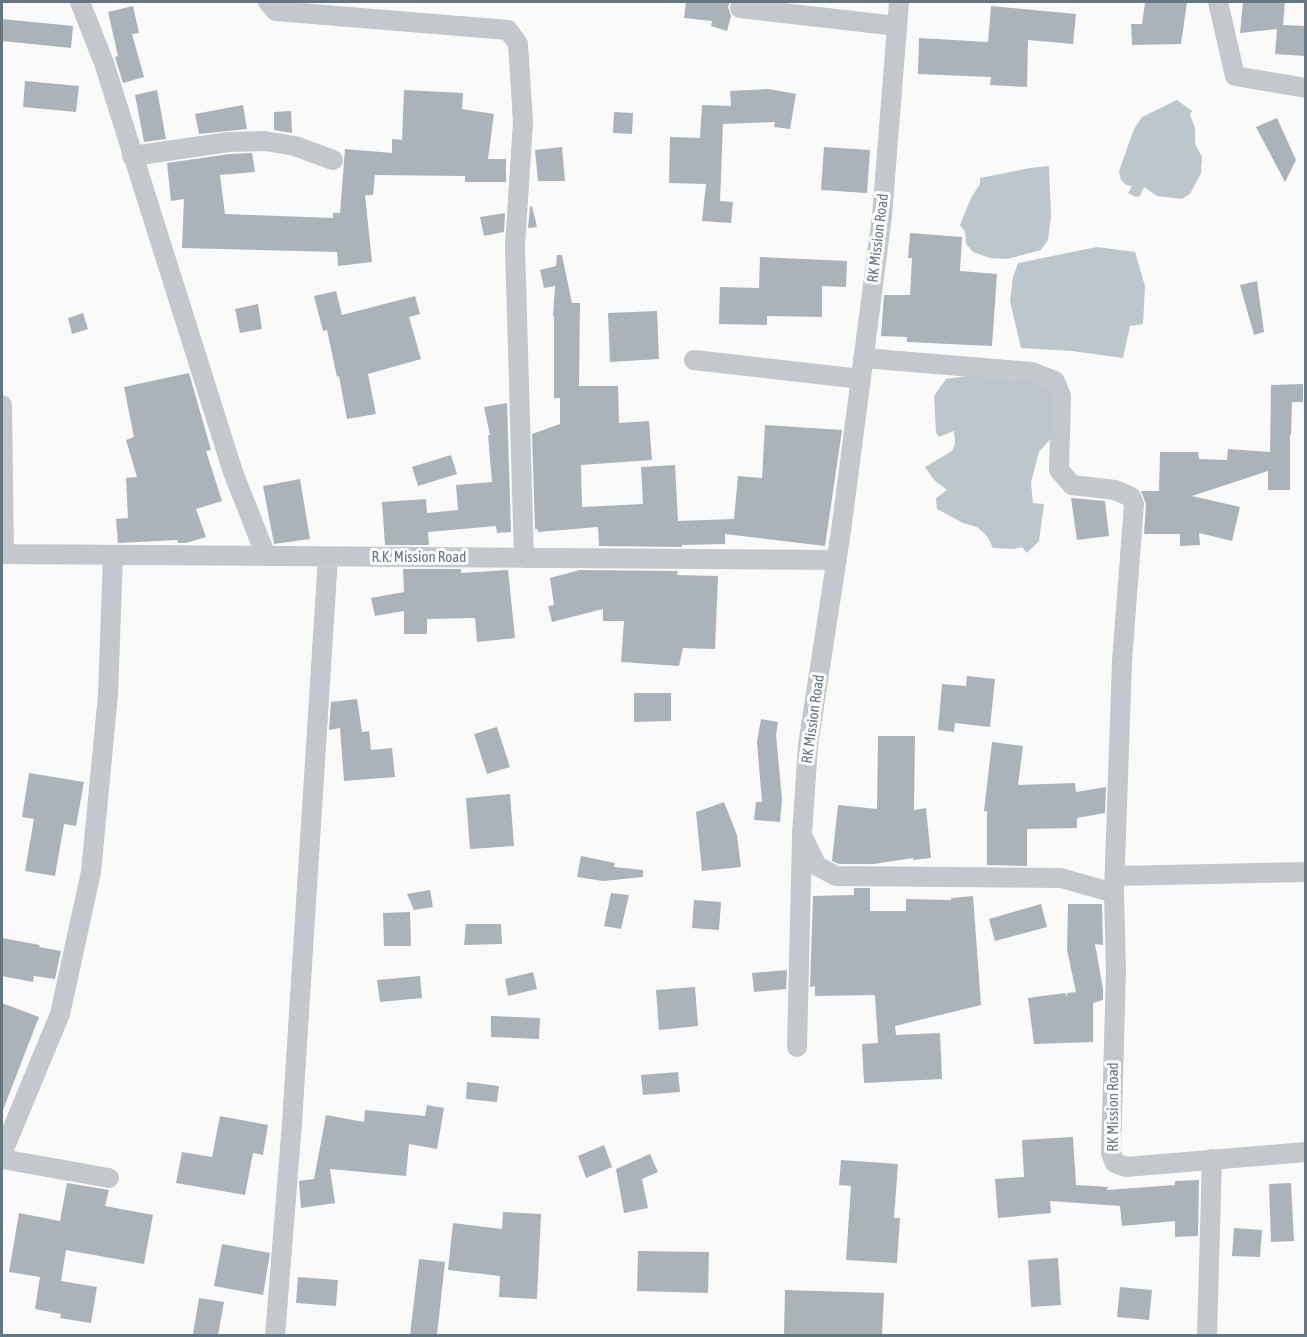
<!DOCTYPE html>
<html>
<head>
<meta charset="utf-8">
<style>
  body { margin:0 }
  #map { position:relative; width:1307px; height:1337px; overflow:hidden; background:#fafaf8; font-family:"Asap Condensed",sans-serif }
  canvas { display:block }
  .frame { position:absolute; inset:0; border:3px solid #657683; pointer-events:none }
</style>
</head>
<body>
<div id="map">
<canvas width="1307" height="1337"></canvas>
<div class="frame"></div>
</div>
<script>
const c = document.querySelector('canvas').getContext('2d');
c.lineJoin = 'round';
function fillPath(path, color) { c.fillStyle = color; c.fill(path, 'evenodd'); }
const toPath = rows => new Path2D(rows.map(r => 'M' + r).join(''));
function stroke(path, color, width, dash) { c.strokeStyle = color; c.lineWidth = width; c.lineCap = dash ? 'butt' : 'round'; c.setLineDash(dash || []); c.stroke(path); }
function drawText(font, color, halo, rows, align = 'center') {
  c.font = font + ' "Asap Condensed",sans-serif'; c.lineWidth = 6; c.setLineDash([]); c.textBaseline = 'middle'; c.strokeStyle = halo; c.fillStyle = color; for (const [text, x, y, turn = 0] of rows) {
    c.save(); c.translate(x, y); c.rotate((+turn || 0) * Math.PI / 180); c.textAlign = isNaN(turn) ? turn : align; if (halo) c.strokeText(text, 0, 0); c.fillText(text, 0, 0); c.restore();
  }
}
const water = toPath([
  [1177,100,1192,111,1190,115,1195,128,1195,144,1202,157,1201,173,1190,194,1182,199,1157,196,1144,187,1140,196,1136,197,1128,193,1132,186,1126,185,1121,180,1119,171,1134,129,1142,117],
  [1049,166,1051,216,1048,240,1041,250,1007,259,990,258,973,252,966,244,965,232,960,225,971,198,980,184,980,178,1030,168],
  [1097,247,1135,252,1145,286,1143,324,1130,326,1123,358,1072,351,1021,348,1010,301,1013,277,1018,263],
  [975,375,1031,379,1051,390,1052,437,1039,452,1031,482,1033,503,1044,504,1039,541,1027,553,1022,547,1014,549,993,548,987,536,977,527,963,523,937,509,936,498,947,490,934,480,925,467,952,451,955,444,954,431,939,437,936,433,934,396,946,379]
]);
const building = toPath([
  [686,2,730,2,728,7,731,16,727,31,711,26,712,21,684,18],
  [1145,2,1187,2,1181,44,1132,45,1131,24,1142,24],
  [1243,2,1285,2,1283,25,1305,26,1305,56,1275,54,1277,29,1240,33],
  [133,6,139,33,132,34,144,77,123,83,115,57,118,56,108,12],
  [991,6,1076,14,1073,44,1028,40,1027,87,990,85,991,77,918,74,919,38,988,42],
  [2,19,73,26,71,48,2,41],
  [25,81,79,86,76,112,23,107],
  [769,89,796,94,790,129,774,127,775,122,723,124,720,201,733,202,731,223,702,221,706,184,669,183,670,137,700,138,702,105,731,106,730,91],
  [157,90,166,139,144,142,135,95],
  [404,90,463,93,462,109,494,114,488,159,506,159,506,182,465,182,465,176,375,175,373,195,365,195,372,262,338,266,337,252,182,248,184,199,171,201,167,163,230,154,252,153,255,172,220,175,225,214,333,218,333,213,340,213,345,149,392,153,392,139,402,140],
  [243,105,247,129,199,134,195,114],
  [291,111,292,133,274,130,274,112],
  [614,112,633,113,632,134,613,133],
  [1277,118,1296,160,1285,182,1256,127],
  [562,147,565,181,538,181,535,150],
  [824,147,870,150,867,193,821,190],
  [532,206,537,227,528,228,530,207],
  [505,213,504,232,484,236,480,217],
  [910,233,962,237,960,271,997,274,992,346,907,342,907,337,881,336,884,295,910,295,912,258,908,258],
  [557,255,562,255,572,303,580,303,579,386,618,386,619,423,649,421,652,460,581,465,582,507,643,504,641,467,675,465,678,521,734,519,738,476,762,478,765,425,842,430,825,546,725,534,725,544,682,545,682,547,599,546,598,527,538,532,538,529,535,529,532,434,560,424,560,398,554,398,554,316,553,316,555,286,544,288,540,270,556,266],
  [760,257,847,261,846,287,822,286,822,317,767,316,767,325,719,324,720,287,759,288],
  [1257,281,1264,332,1254,335,1240,285],
  [336,291,342,315,415,296,420,314,409,317,421,359,368,374,376,414,347,419,339,376,337,377,327,330,323,331,314,296],
  [258,304,262,329,240,333,235,309],
  [657,311,659,359,610,362,608,313],
  [83,313,88,329,72,334,68,318],
  [189,373,211,450,206,451,222,501,196,509,206,537,186,543,178,543,177,540,118,543,116,519,128,518,126,478,137,477,126,440,134,437,124,387],
  [1303,384,1303,402,1292,402,1291,435,1290,435,1290,490,1268,490,1268,471,1192,496,1240,507,1232,541,1199,533,1200,545,1180,546,1180,534,1144,534,1146,504,1141,491,1159,491,1160,452,1198,452,1199,459,1227,460,1228,449,1270,452,1271,385],
  [507,403,511,532,497,533,496,526,428,532,429,545,385,545,382,502,426,499,427,513,458,510,456,485,492,482,488,435,490,435,484,407],
  [451,455,457,474,418,486,412,467],
  [300,479,310,539,274,544,263,486],
  [1071,498,1105,501,1109,536,1077,540],
  [403,569,461,569,461,573,508,570,515,638,477,642,475,618,427,619,427,634,404,634,404,611,375,616,371,598,404,592],
  [580,570,678,571,677,575,718,576,715,649,683,648,679,666,621,662,624,621,603,621,603,609,552,622,548,606,554,605,550,578],
  [967,676,995,679,990,727,955,723,954,732,938,730,942,684,966,686],
  [634,693,671,693,671,721,634,722],
  [357,699,362,732,369,731,371,750,392,748,395,777,344,781,340,728,329,730,331,702],
  [761,719,778,722,776,735,782,799,780,822,754,820,756,802,762,802,757,742],
  [497,727,510,767,487,774,474,734],
  [878,736,915,736,914,810,926,808,931,858,913,860,913,858,874,864,839,864,832,861,838,805,877,809],
  [992,742,1023,746,1018,785,1075,783,1076,792,1106,787,1105,813,1077,818,1077,828,1027,829,1027,866,987,865,987,811,984,811],
  [29,773,84,782,76,826,64,824,55,876,25,871,34,819,22,817],
  [510,794,514,846,470,849,466,798],
  [724,802,737,835,741,867,702,871,696,812],
  [581,856,615,863,614,867,643,870,643,877,603,881,577,877],
  [854,888,870,888,870,911,906,911,906,899,951,900,951,898,973,896,981,1005,895,1026,896,1035,940,1033,942,1079,864,1083,862,1044,878,1043,875,995,815,996,815,986,810,987,813,896,854,895],
  [430,890,433,907,414,910,407,894],
  [611,893,629,895,621,929,604,926],
  [694,900,721,902,719,930,692,928],
  [1041,904,1047,927,995,941,989,919],
  [1068,904,1102,904,1103,945,1095,944,1103,989,1103,1000,1093,1003,1093,1042,1034,1044,1028,998,1065,993,1067,997,1067,993,1076,992,1067,950],
  [410,912,411,946,384,946,383,913],
  [466,924,501,924,502,944,464,945],
  [2,938,40,945,39,947,61,951,55,979,34,976,33,982,2,976],
  [787,970,786,989,754,992,752,973],
  [533,972,537,989,508,996,505,979],
  [420,976,422,998,380,1002,377,980],
  [695,987,698,1026,659,1030,656,990],
  [2,1003,39,1017,3,1110,2,1110],
  [491,1016,540,1018,539,1039,491,1037],
  [678,1072,680,1092,643,1095,641,1075],
  [467,1082,499,1086,497,1102,466,1099],
  [427,1105,444,1108,437,1149,409,1144,406,1176,330,1169,335,1203,301,1208,299,1181,314,1179,326,1115,364,1122,365,1110,425,1116],
  [220,1116,268,1125,263,1155,253,1153,245,1195,176,1183,182,1152,212,1157],
  [1073,1137,1076,1185,1108,1187,1107,1190,1175,1185,1175,1181,1199,1180,1198,1236,1175,1237,1175,1221,1122,1226,1120,1206,1050,1201,1051,1213,998,1218,995,1179,1024,1177,1022,1140],
  [604,1145,612,1167,586,1178,578,1156],
  [650,1154,658,1172,642,1179,648,1208,624,1213,616,1169],
  [841,1160,898,1164,894,1218,900,1218,897,1263,846,1260,851,1186,839,1185],
  [67,1183,109,1190,105,1206,153,1215,144,1264,66,1250,61,1281,97,1287,91,1323,60,1318,61,1314,35,1309,40,1277,9,1272,19,1213,60,1221],
  [1291,1183,1294,1241,1271,1242,1269,1184],
  [503,1212,541,1214,537,1299,499,1297,500,1276,448,1270,453,1223,502,1229],
  [1234,1228,1262,1230,1260,1257,1232,1256],
  [222,1244,270,1253,263,1295,214,1286],
  [638,1251,709,1252,708,1293,637,1291],
  [1058,1258,1061,1305,1031,1307,1028,1260],
  [419,1259,445,1262,437,1335,410,1335],
  [298,1277,338,1280,336,1306,296,1303],
  [1120,1287,1152,1290,1149,1320,1117,1317],
  [785,1290,884,1293,882,1335,784,1335],
  [199,1298,224,1302,218,1335,193,1334]
]);
const street = toPath([
  [80,2,104,63,233,472,266,556],
  [268,2,276,11,508,30,518,44,523,122,515,246,524,558],
  [899,2,882,216,841,531,808,745,802,835,817,866,836,876,1061,878,1114,893,1116,969,1111,1153,1115,1163,1126,1167,1306,1152],
  [1218,2,1235,76,1306,88],
  [740,8,897,26],
  [132,156,229,142,265,141,295,146,333,160],
  [863,358,1032,372,1055,381,1061,396,1059,470,1072,485,1115,490,1131,497,1134,504,1122,661,1114,893],
  [694,360,861,379],
  [2,405,4,554],
  [2,554,837,560],
  [1116,876,1306,872],
  [797,1047,802,838],
  [2,1154,60,1014,91,872,108,695,113,555],
  [2,1159,109,1178],
  [275,1336,292,1123,328,557],
  [1207,1336,1212,1159]
]);
const streetNames = [
  ["RK Mission Road",878,238,-83],
  ["R.K. Mission Road",419,557],
  ["RK Mission Road",813,719,-82],
  ["RK Mission Road",1113,1107,-90]
];
fillPath(water, '#bbc7cb');
fillPath(building, '#aab3b9');
stroke(street, '#c3c8cc', 20);
drawText('15px', '#657683', '#fff', streetNames);
</script>
</body>
</html>
